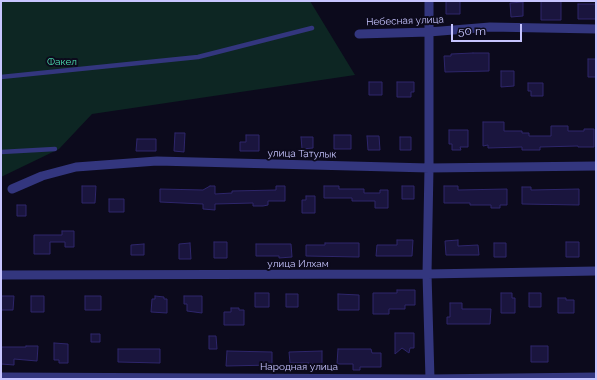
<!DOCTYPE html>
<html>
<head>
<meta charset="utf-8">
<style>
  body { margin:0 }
  #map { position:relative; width:597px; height:380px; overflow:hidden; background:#0c0a1c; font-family:Raleway,sans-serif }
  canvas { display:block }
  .frame { position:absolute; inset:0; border:2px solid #c7c5ff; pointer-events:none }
  .scale { position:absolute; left:451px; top:24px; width:71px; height:18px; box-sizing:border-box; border:2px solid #c7c5ff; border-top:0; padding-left:5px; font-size:12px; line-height:14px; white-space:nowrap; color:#c7c5ff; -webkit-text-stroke:3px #0c0a1c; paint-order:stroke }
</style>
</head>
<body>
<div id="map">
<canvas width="597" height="380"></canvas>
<div class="frame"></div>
<div class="scale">50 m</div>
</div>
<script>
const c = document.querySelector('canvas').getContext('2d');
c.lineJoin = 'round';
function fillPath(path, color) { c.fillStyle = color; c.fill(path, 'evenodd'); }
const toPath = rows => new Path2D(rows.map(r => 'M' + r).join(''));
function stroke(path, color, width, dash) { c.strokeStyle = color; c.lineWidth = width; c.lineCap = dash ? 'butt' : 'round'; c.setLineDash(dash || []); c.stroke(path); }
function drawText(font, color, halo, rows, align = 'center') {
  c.font = font + ' Raleway,sans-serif'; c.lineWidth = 4; c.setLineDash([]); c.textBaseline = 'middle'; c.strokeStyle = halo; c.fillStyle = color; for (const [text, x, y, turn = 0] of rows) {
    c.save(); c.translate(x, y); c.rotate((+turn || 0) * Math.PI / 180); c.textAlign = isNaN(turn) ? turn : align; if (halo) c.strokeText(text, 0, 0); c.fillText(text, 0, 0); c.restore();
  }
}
const green = toPath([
  [1,1,310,1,355,75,92,114,59,149,1,177]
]);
const building = toPath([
  [446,1,460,1,460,14,446,14,446,1],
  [541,1,561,1,561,20,541,20,541,1],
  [523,2,523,16,511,17,510,3,523,2],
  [578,4,596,4,596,19,578,19,578,4],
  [473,53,489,53,489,71,445,72,444,56,451,56,451,54,473,53],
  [588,59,596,59,596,77,588,77,588,59],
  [501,71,514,71,514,86,501,87,501,71],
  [369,82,382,82,382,95,369,95,369,82],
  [397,82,414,82,414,92,411,92,411,97,397,97,397,82],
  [528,83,543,83,543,96,531,96,531,91,528,91,528,83],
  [483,122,504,122,504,131,522,131,522,133,529,133,529,136,551,136,551,126,568,126,568,131,584,131,584,129,594,129,594,147,578,147,578,146,540,147,540,150,522,150,522,147,488,148,488,145,483,146,483,122],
  [449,130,468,130,468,147,460,147,461,150,452,150,452,144,449,144,449,130],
  [175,133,185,133,184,152,174,151,175,133],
  [246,135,259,135,259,151,240,151,240,142,246,142,246,135],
  [334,135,351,135,351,149,334,149,334,135],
  [367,136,379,136,380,150,368,150,367,136],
  [301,137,313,137,313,148,302,149,301,137],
  [400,137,411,137,411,150,400,150,400,137],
  [137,139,156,139,156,151,136,151,137,139],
  [82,186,96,186,95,203,82,203,82,186],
  [210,186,215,186,215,194,232,193,232,191,276,190,276,186,285,186,285,201,268,201,268,205,263,206,253,206,253,203,215,204,215,210,203,209,203,204,160,202,160,189,203,190,210,186],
  [324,186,339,186,339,189,364,189,364,193,380,193,380,190,388,190,388,208,375,208,375,201,352,201,352,198,324,198,324,186],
  [402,186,414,186,414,199,402,199,402,186],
  [444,186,458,186,458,190,507,189,507,205,500,205,500,208,491,208,491,205,470,205,470,203,444,203,444,186],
  [522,187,531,187,531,190,579,189,579,205,522,204,522,187],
  [306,196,315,196,315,213,302,213,302,200,306,200,306,196],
  [109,199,124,199,124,212,109,212,109,199],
  [17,205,26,205,26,216,17,216,17,205],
  [62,231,74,231,74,247,65,247,65,242,50,242,50,254,34,254,34,235,62,235,62,231],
  [397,240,413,240,412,256,376,256,377,245,397,245,397,240],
  [458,240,458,246,478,245,479,255,446,255,445,241,458,240],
  [214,242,227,242,227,258,214,258,214,242],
  [566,242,579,242,579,257,566,257,566,242],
  [190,243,191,259,179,259,179,244,190,243],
  [325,243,359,243,359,257,306,256,306,245,325,245,325,243],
  [494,243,506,243,506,257,494,257,494,243],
  [144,244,144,255,131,255,131,245,144,244],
  [256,244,291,244,292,257,279,258,279,256,256,256,256,244],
  [397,290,415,290,415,305,405,305,405,309,389,309,389,314,373,314,373,293,397,293,397,290],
  [255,293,269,293,269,307,255,307,255,293],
  [501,293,512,293,512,298,515,298,515,313,501,313,501,293],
  [529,293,541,293,541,307,529,307,529,293],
  [286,294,298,294,298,307,286,307,286,294],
  [338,294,359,295,359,310,338,310,338,294],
  [1,296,14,296,13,310,1,310,1,296],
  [31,296,44,296,44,312,31,312,31,296],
  [85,296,101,296,101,310,85,310,85,296],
  [155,296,164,297,164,299,167,299,167,313,151,312,152,299,155,299,155,296],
  [184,296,202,296,202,313,187,311,187,304,184,304,184,296],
  [558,298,566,298,566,300,574,300,574,313,558,313,558,298],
  [450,303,462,303,462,309,491,309,490,324,447,324,447,317,450,317,450,303],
  [231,308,239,308,239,310,244,310,244,325,224,325,224,312,231,312,231,308],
  [395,333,414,333,414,348,410,348,409,353,402,348,395,354,395,333],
  [91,334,100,334,100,342,91,342,91,334],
  [209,336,216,336,217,349,209,349,209,336],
  [54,343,68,344,68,363,59,363,59,360,54,360,54,343],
  [26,346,38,346,37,361,14,359,14,365,1,364,1,347,26,347,26,346],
  [531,346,548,346,548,362,531,362,531,346],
  [118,349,160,349,160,363,118,362,118,349],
  [338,349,371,349,372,353,381,353,381,367,360,367,360,370,353,370,353,364,337,364,338,349],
  [227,351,272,352,272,365,226,366,227,351],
  [322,351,322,364,309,364,309,363,290,363,289,352,322,351]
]);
const service = toPath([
  [1,77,198,57,312,28],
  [1,152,55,149]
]);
const minor = toPath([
  [429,1,429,168,427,274,430,379],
  [359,34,429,32,490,27,596,29],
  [12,189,42,176,76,167,157,161,429,168,596,166],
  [1,275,427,274,596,271],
  [1,377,430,379,596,377]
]);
const streetNames = [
  ["Небесная улица",405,21,-2],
  ["улица Татулык",302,154,1],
  ["улица Илхам",298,264],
  ["Народная улица",299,367]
];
const parkNames = [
  ["Факел",62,62]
];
fillPath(green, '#0d2623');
fillPath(building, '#1a153e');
stroke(building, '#2e266b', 1);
stroke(service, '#33367e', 4.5);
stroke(minor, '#33367e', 9);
drawText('10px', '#c7c5ff', '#0c0a1c', streetNames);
drawText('10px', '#4de3b1', '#0c0a1c', parkNames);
</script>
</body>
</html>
